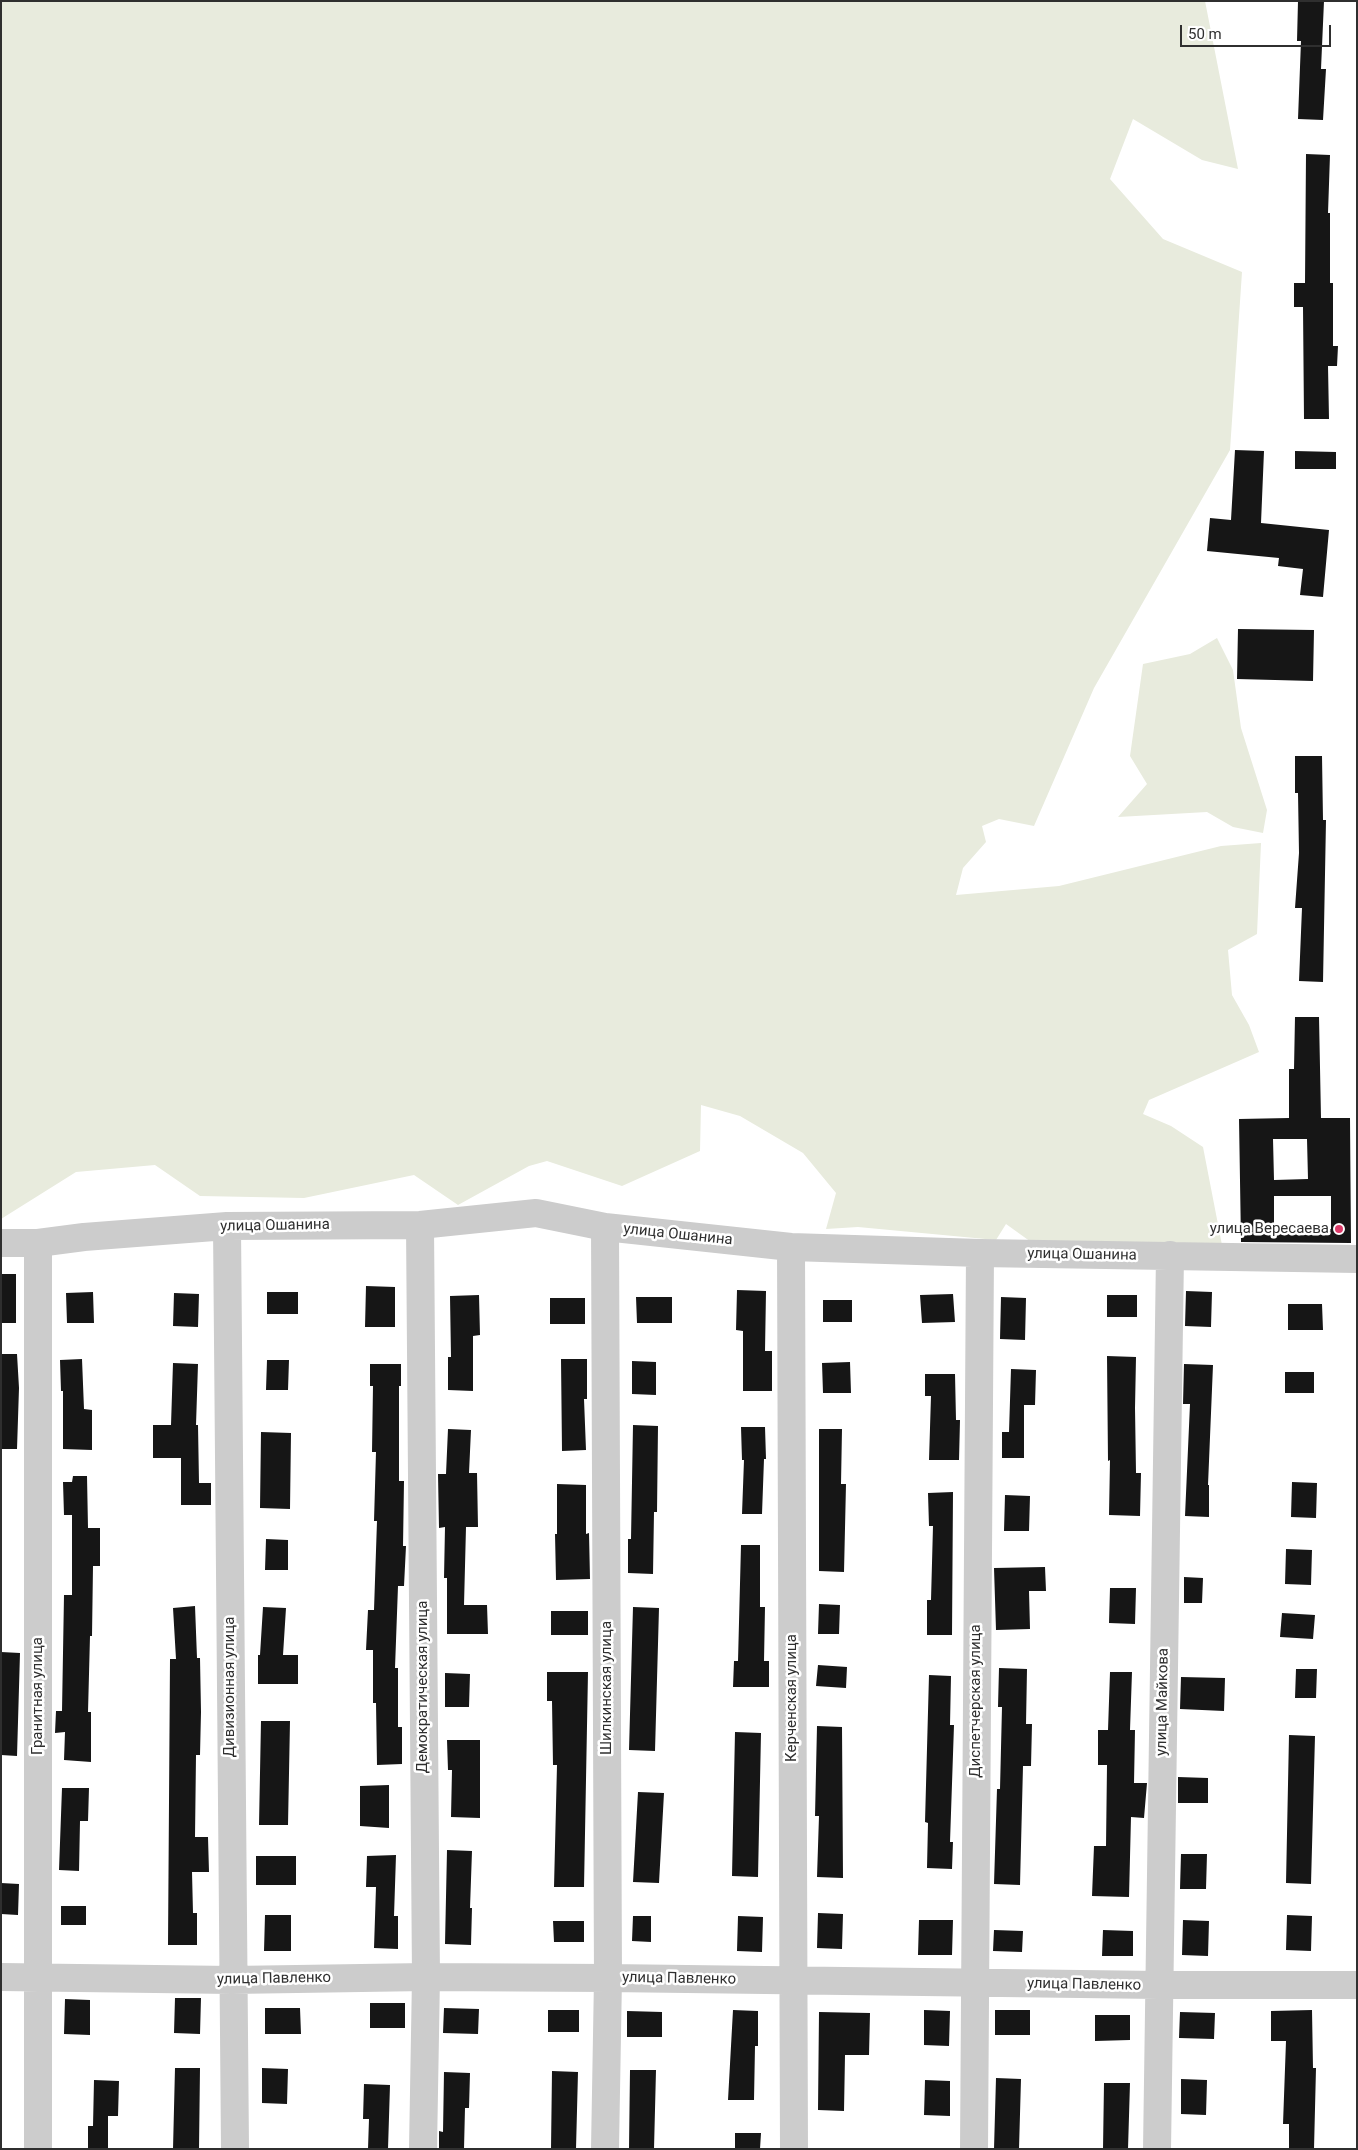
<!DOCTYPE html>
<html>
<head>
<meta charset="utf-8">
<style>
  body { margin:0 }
  #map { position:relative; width:1358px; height:2150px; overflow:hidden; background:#fff; font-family:Roboto,sans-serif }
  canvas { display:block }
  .frame { position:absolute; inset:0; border:2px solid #2f2f2f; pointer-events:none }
  .scale { position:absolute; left:1180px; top:25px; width:151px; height:22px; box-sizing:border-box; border:2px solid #2f2f2f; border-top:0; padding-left:6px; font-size:15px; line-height:18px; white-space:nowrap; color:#2f2f2f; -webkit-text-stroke:4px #fff; paint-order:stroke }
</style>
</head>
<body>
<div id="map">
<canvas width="1358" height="2150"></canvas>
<div class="frame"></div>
<div class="scale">50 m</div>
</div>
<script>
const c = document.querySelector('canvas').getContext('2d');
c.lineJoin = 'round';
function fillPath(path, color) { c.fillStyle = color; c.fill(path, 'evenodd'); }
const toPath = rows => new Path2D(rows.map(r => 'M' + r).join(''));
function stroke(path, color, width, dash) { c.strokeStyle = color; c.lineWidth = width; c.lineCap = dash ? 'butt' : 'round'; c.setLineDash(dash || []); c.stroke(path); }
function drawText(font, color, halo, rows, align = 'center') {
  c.font = font + ' Roboto,sans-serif'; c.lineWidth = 5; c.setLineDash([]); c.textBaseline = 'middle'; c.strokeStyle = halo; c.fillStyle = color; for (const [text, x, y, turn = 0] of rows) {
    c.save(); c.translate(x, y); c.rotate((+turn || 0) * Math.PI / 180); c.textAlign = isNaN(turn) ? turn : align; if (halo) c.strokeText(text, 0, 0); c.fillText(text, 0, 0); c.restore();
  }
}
const green = toPath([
  [1,1,1205,1,1238,169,1202,160,1133,119,1110,179,1163,239,1242,272,1230,450,1094,688,1034,826,999,819,982,826,986,842,963,868,956,895,1059,886,1221,846,1261,843,1257,934,1228,950,1232,995,1249,1025,1259,1052,1149,1100,1143,1114,1171,1126,1203,1147,1222,1245,1031,1242,1006,1224,996,1240,858,1227,826,1229,836,1193,803,1153,740,1116,701,1105,700,1151,622,1186,547,1161,529,1166,458,1205,414,1175,304,1198,200,1196,155,1165,76,1172,1,1219],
  [1217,638,1233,670,1241,728,1267,810,1263,833,1233,827,1207,812,1118,817,1147,784,1130,756,1143,664,1190,654]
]);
const building = toPath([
  [1298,1,1324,1,1321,69,1326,69,1323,120,1298,119,1301,41,1297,41],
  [1306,154,1330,155,1328,213,1330,213,1330,283,1333,283,1333,346,1338,346,1337,366,1328,366,1329,419,1304,419,1303,307,1294,307,1294,283,1305,283],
  [1235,450,1264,451,1261,523,1329,530,1323,597,1300,595,1303,569,1278,566,1279,558,1207,551,1210,518,1231,520],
  [1295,451,1336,452,1336,469,1295,469],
  [1238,629,1314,630,1313,681,1237,679],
  [1295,756,1322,756,1323,820,1326,820,1323,982,1299,981,1302,908,1295,908,1299,853,1298,793,1295,793],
  [1295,1017,1319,1017,1321,1118,1350,1118,1351,1243,1241,1242,1239,1119,1289,1118,1289,1069,1294,1069],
  [1273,1139,1307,1139,1308,1179,1274,1180],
  [1274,1196,1331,1196,1331,1229,1274,1229],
  [1,1274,16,1274,16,1323,1,1323],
  [366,1286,395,1287,395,1327,365,1327],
  [737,1290,766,1291,765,1351,772,1351,772,1391,743,1391,743,1331,736,1330],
  [1186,1291,1212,1292,1211,1327,1185,1326],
  [93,1292,94,1323,67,1323,66,1293],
  [267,1292,298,1292,298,1314,267,1314],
  [174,1293,199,1294,198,1327,173,1326],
  [953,1294,955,1322,922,1323,920,1295],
  [479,1295,480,1335,473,1336,473,1391,448,1390,448,1357,451,1357,450,1296],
  [1107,1295,1137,1295,1137,1317,1107,1317],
  [636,1297,672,1297,672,1323,637,1323],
  [1001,1297,1026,1298,1025,1340,1000,1339],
  [550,1298,585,1298,585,1324,550,1324],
  [823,1300,852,1300,852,1322,823,1322],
  [1288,1304,1322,1304,1323,1330,1288,1330],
  [1,1354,17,1354,19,1388,17,1449,1,1449],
  [1107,1356,1136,1357,1135,1408,1136,1473,1141,1473,1140,1516,1109,1515,1110,1460,1108,1461],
  [82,1359,84,1409,92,1410,92,1450,63,1449,63,1391,61,1391,60,1360],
  [561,1359,587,1359,587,1399,584,1399,586,1450,562,1451],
  [267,1360,289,1360,288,1390,266,1390],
  [632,1361,656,1362,656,1395,632,1394],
  [850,1362,851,1393,823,1393,822,1363],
  [173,1363,198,1364,196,1425,198,1425,199,1483,211,1483,211,1505,181,1505,181,1458,153,1458,153,1425,171,1425],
  [370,1364,401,1364,401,1386,399,1386,399,1481,404,1481,403,1546,406,1546,404,1586,398,1586,395,1668,398,1668,398,1727,402,1727,402,1764,377,1765,376,1703,373,1703,373,1650,366,1650,368,1610,374,1610,377,1521,374,1521,376,1452,372,1452,373,1386,370,1386],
  [1184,1364,1213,1365,1208,1485,1209,1485,1209,1517,1185,1516,1190,1404,1183,1404],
  [1011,1369,1036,1370,1035,1405,1024,1405,1024,1458,1002,1458,1002,1432,1009,1432],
  [1285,1372,1314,1372,1314,1393,1285,1393],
  [925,1374,955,1374,956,1420,960,1420,959,1460,929,1460,931,1396,925,1396],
  [633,1425,658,1426,657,1512,654,1512,653,1574,628,1573,628,1539,631,1539],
  [741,1427,765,1427,766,1459,764,1459,762,1514,742,1514,744,1460,742,1460],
  [448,1429,471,1430,469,1473,477,1473,478,1527,466,1527,464,1605,487,1605,488,1634,447,1634,447,1578,444,1578,445,1527,439,1528,438,1474,446,1474],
  [819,1429,842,1429,841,1484,846,1484,844,1572,819,1571],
  [261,1432,291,1433,290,1509,260,1508],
  [73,1476,87,1476,88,1528,100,1528,100,1566,93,1566,92,1636,90,1636,88,1712,91,1712,91,1762,64,1760,65,1732,55,1733,56,1711,62,1711,64,1595,72,1595,72,1515,64,1515,63,1482,72,1482],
  [1292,1482,1317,1483,1316,1518,1291,1517],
  [557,1484,586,1485,586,1534,589,1533,590,1579,556,1580,555,1534,557,1534],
  [953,1492,952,1635,927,1635,927,1600,931,1600,933,1526,929,1526,928,1493],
  [1005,1495,1030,1496,1029,1531,1004,1531],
  [266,1539,288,1540,288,1570,265,1570],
  [741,1545,760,1545,760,1607,765,1607,764,1661,769,1661,769,1687,733,1687,734,1661,738,1661],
  [1286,1549,1312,1550,1311,1585,1285,1584],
  [1045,1567,1046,1591,1029,1591,1030,1629,996,1630,994,1568],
  [1184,1577,1203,1578,1202,1603,1184,1603],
  [1110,1588,1136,1588,1135,1624,1109,1623],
  [819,1604,840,1605,839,1634,818,1634],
  [195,1606,197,1658,200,1658,201,1712,200,1755,196,1755,195,1837,208,1837,209,1872,192,1872,193,1913,197,1913,197,1945,168,1945,170,1659,176,1659,173,1608],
  [263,1607,286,1608,283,1655,298,1655,298,1684,258,1684,258,1655,260,1655],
  [633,1607,659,1608,655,1751,629,1750],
  [551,1611,588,1611,588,1635,551,1635],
  [1282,1613,1315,1615,1313,1639,1280,1637],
  [1,1652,20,1653,17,1756,1,1755],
  [818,1665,847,1667,846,1688,816,1686],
  [999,1668,1027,1669,1026,1724,1032,1724,1031,1766,1023,1766,1020,1885,994,1884,997,1789,1000,1789,1002,1707,998,1707],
  [1296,1669,1317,1669,1316,1698,1295,1698],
  [547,1672,588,1672,584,1887,554,1887,557,1765,553,1765,552,1701,547,1701],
  [1110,1672,1132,1672,1130,1730,1135,1730,1134,1783,1147,1783,1144,1818,1131,1817,1129,1897,1092,1896,1094,1846,1106,1846,1107,1765,1098,1765,1098,1730,1108,1730],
  [445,1673,470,1674,469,1707,445,1707],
  [929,1675,951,1676,950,1725,954,1725,950,1842,953,1842,952,1869,927,1868,928,1823,925,1822],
  [1181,1677,1225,1678,1224,1711,1180,1709],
  [261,1721,290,1721,288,1825,259,1825],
  [817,1726,842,1727,843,1878,817,1877,819,1816,815,1816],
  [735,1732,761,1733,758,1877,732,1876],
  [1289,1735,1315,1736,1311,1884,1286,1883],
  [447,1740,480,1740,480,1818,451,1817,452,1770,448,1770],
  [1178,1777,1208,1778,1208,1803,1178,1803],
  [389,1785,389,1828,360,1826,360,1786],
  [62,1788,89,1788,88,1821,80,1821,79,1871,59,1870],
  [638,1792,664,1793,659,1883,633,1882],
  [447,1850,472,1851,470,1908,472,1908,471,1945,445,1944],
  [1181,1854,1207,1854,1206,1889,1180,1889],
  [396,1855,394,1916,398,1916,398,1949,374,1948,376,1887,366,1887,367,1856],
  [256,1856,296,1856,296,1885,256,1885],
  [1,1883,19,1884,18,1915,1,1914],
  [61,1906,86,1906,86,1925,61,1925],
  [818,1913,843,1914,842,1949,817,1948],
  [265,1915,291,1915,291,1951,264,1951],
  [1287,1915,1312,1916,1311,1951,1286,1950],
  [633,1916,651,1916,651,1942,632,1941],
  [738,1916,763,1917,762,1952,737,1951],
  [919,1920,953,1920,952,1955,918,1955],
  [1183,1920,1209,1921,1208,1956,1182,1955],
  [553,1921,584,1921,584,1942,554,1942],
  [994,1930,1023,1931,1022,1952,993,1951],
  [1103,1930,1133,1931,1133,1956,1102,1956],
  [175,1998,201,1998,200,2034,174,2033],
  [65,1999,90,2000,90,2035,64,2034],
  [370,2003,405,2003,405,2028,370,2028],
  [265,2008,300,2008,301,2034,265,2034],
  [444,2008,479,2009,478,2034,443,2033],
  [548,2010,579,2010,579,2032,548,2032],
  [733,2010,758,2011,758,2046,755,2046,754,2100,728,2100],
  [924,2010,950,2011,949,2046,924,2045],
  [995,2010,1030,2010,1030,2035,995,2035],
  [1312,2010,1313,2068,1316,2068,1314,2149,1289,2149,1289,2124,1283,2124,1286,2041,1271,2041,1271,2011],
  [627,2011,662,2012,662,2037,627,2037],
  [819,2012,870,2013,869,2055,845,2055,844,2111,818,2110],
  [1180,2012,1215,2013,1214,2039,1179,2038],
  [1095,2015,1130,2015,1130,2040,1095,2041],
  [175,2068,200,2068,199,2149,173,2149],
  [262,2068,288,2069,287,2104,262,2103],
  [630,2070,656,2070,654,2149,629,2149],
  [552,2071,578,2072,576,2149,551,2149],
  [444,2072,470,2073,469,2108,465,2108,464,2149,439,2149,439,2131,443,2132],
  [996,2078,1021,2079,1019,2149,994,2149],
  [1181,2079,1207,2080,1206,2115,1181,2114],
  [94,2080,119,2081,118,2116,108,2116,108,2149,88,2149,88,2126,93,2126],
  [925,2080,950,2081,950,2116,924,2115],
  [1104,2083,1130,2083,1128,2149,1103,2149],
  [364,2084,390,2085,388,2149,368,2149,369,2119,363,2119],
  [735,2133,761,2133,760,2149,735,2149]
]);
const minor = toPath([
  [420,1225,426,1977,423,2149],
  [227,1226,235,2149],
  [605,1227,608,1978,605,2149],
  [1,1243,38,1243,84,1237,227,1226,420,1225,536,1213,605,1227,791,1247,980,1253,1357,1259],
  [38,1243,38,2149],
  [791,1247,794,2149],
  [1,1977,232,1980,426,1977,608,1978,1159,1985,1357,1985],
  [974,2149,980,1253],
  [1157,2149,1170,1255]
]);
const markers = [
  [1339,1229,5,"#dc3b69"]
];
const streetNames = [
  ["улица Ошанина",275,1226,-1],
  ["улица Ошанина",678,1235,6],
  ["улица Ошанина",1082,1255,1],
  ["Дивизионная улица",230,1687,-90],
  ["Демократическая улица",423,1687,-90],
  ["Шилкинская улица",607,1688,-90],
  ["Гранитная улица",38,1696,-90],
  ["Керченская улица",792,1698,-90],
  ["Диспетчерская улица",976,1701,-90],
  ["улица Майкова",1163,1702,-89],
  ["улица Павленко",274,1979,-1],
  ["улица Павленко",679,1979,1],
  ["улица Павленко",1084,1985,1]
];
const poiNames = [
  ["улица Вересаева",1329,1229]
];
fillPath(green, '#e8ebdd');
fillPath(building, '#161616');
stroke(minor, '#ccc', 28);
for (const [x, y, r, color] of markers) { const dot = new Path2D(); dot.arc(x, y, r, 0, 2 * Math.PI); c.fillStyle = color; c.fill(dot); stroke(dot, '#fff', 2); }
drawText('15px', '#2f2f2f', '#fff', streetNames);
drawText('15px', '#2f2f2f', '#fff', poiNames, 'right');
</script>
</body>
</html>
